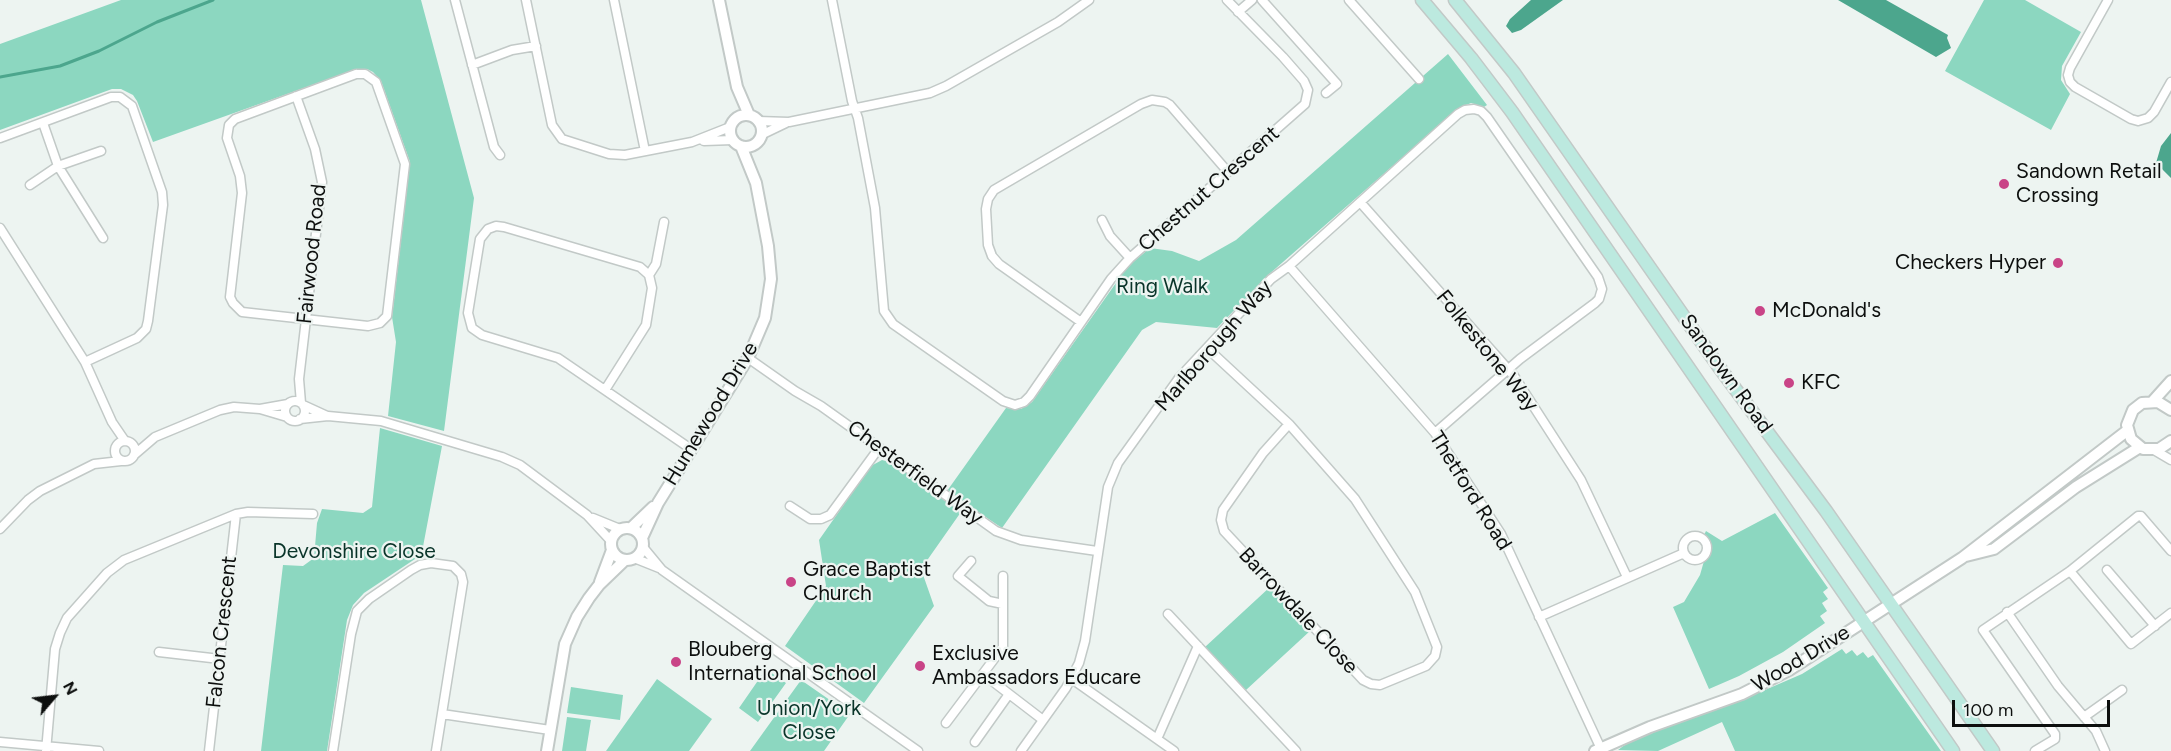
<!DOCTYPE html>
<html>
<head>
<meta charset="utf-8">
<style>
  body { margin:0 }
  #map { position:relative; width:2171px; height:751px; overflow:hidden; background:#edf4f1; font-family:Figtree,sans-serif }
  canvas { display:block }
  .north { position:absolute; left:24px; top:667px; width:60px; height:60px; -webkit-text-stroke:4px #edf4f1; paint-order:stroke; rotate:62deg; font-size:16px; font-weight:700; line-height:24px; text-align:center; color:#0d0f0e }
  .north::after { content:''; display:block; margin:auto; width:21px; height:27px; background:#0d0f0e; clip-path:polygon(50% 0,100% 100%,50% 72%,0 100%) }
  .scale { position:absolute; left:1952px; top:700px; width:158px; height:27px; box-sizing:border-box; border:3px solid #0d0f0e; border-top:0; padding-left:8px; font-size:18px; line-height:21px; white-space:nowrap; color:#0d0f0e; -webkit-text-stroke:4px #edf4f1; paint-order:stroke }
</style>
</head>
<body>
<div id="map">
<canvas width="2171" height="751"></canvas>
<div class="north">N</div>
<div class="scale">100 m</div>
</div>
<script>
const c = document.querySelector('canvas').getContext('2d');
c.lineJoin = 'round';
function fillPath(path, color) { c.fillStyle = color; c.fill(path, 'evenodd'); }
const toPath = rows => new Path2D(rows.map(r => 'M' + r).join(''));
function stroke(path, color, width, dash) { c.strokeStyle = color; c.lineWidth = width; c.lineCap = dash ? 'butt' : 'round'; c.setLineDash(dash || []); c.stroke(path); }
function drawText(font, color, halo, rows, align = 'center') {
  c.font = font + ' Figtree,sans-serif'; c.lineWidth = 4.5; c.setLineDash([]); c.textBaseline = 'middle'; c.strokeStyle = halo; c.fillStyle = color; for (const [text, x, y, turn = 0] of rows) {
    c.save(); c.translate(x, y); c.rotate((+turn || 0) * Math.PI / 180); c.textAlign = isNaN(turn) ? turn : align; if (halo) c.strokeText(text, 0, 0); c.fillText(text, 0, 0); c.restore();
  }
}
const green = toPath([
  [121,0,421,0,474,198,444,431,388,416,396,342,392,317,410,162,381,81,373,72,367,69,357,69,153,142,137,101,133,95,121,89,112,89,0,130,0,44],
  [1984,0,2025,0,2081,32,2062,66,2061,80,2070,94,2051,130,1945,71],
  [1448,54,1487,105,1484,107,1471,103,1459,108,1267,276,1217,328,1156,322,1142,330,1002,528,947,491,1006,408,1021,409,1032,402,1123,273,1133,262,1150,248,1172,251,1199,261,1236,240],
  [380,428,442,446,422,552,415,559,364,593,353,605,347,620,327,751,261,751,283,565,303,566,314,558,317,523,322,509,363,513,372,507],
  [882,460,893,463,961,512,921,569,934,606,864,703,785,646,826,586,819,540,871,466],
  [1775,513,1828,588,1823,592,1828,599,1822,603,1827,611,1820,616,1825,623,1783,652,1739,676,1709,689,1673,607,1684,602,1700,575,1704,561,1708,558,1711,548,1710,543,1704,535,1706,531,1722,541],
  [1270,587,1310,631,1246,690,1205,647],
  [1842,649,1846,654,1852,650,1857,656,1863,652,1868,658,1873,655,1941,751,1735,751,1722,722,1658,751,1618,750,1626,744,1663,728,1758,693,1802,674],
  [766,669,786,683,758,722,739,708],
  [657,679,712,719,689,751,606,751],
  [801,680,850,714,824,751,750,751],
  [571,687,623,695,620,720,567,713],
  [567,717,591,720,586,751,562,751]
]);
const water = toPath([
  [1531,0,1563,0,1521,30,1512,33,1506,26,1510,19],
  [1838,0,1886,0,1948,35,1947,38,1951,48,1936,57],
  [2171,133,2171,178,2156,163,2161,146]
]);
const stream = toPath([
  [0,77,60,66,99,51,157,22,213,0]
]);
const minor = toPath([
  [455,0,494,147,500,155],
  [526,0,552,125,562,139,609,154,625,155,692,142,730,127],
  [614,0,645,151],
  [832,0,852,101,858,118,875,208,884,311,893,324,1003,401,1015,405,1024,402,1030,396,1111,279,1130,258,1305,104,1308,90,1304,81,1283,57,1227,0],
  [1262,0,1337,84,1326,93],
  [1349,0,1419,79],
  [2108,0,2070,68,2068,75,2070,82,2075,87,2131,119,2138,121,2148,118,2154,112,2171,82],
  [1238,12,1252,0],
  [472,65,512,50,536,46],
  [356,74,365,74,376,82,405,164,387,316,380,323,368,326,242,312,233,303,230,297,242,193,240,176,227,138,229,125,235,119,356,74],
  [296,96,315,149,322,182,299,379,301,403],
  [758,121,789,122,930,93,946,86,1058,22,1089,0],
  [43,123,58,166,103,238],
  [761,135,786,123],
  [0,138,111,97,120,97,132,106,162,192,163,205,148,321,146,329,137,338,85,362],
  [704,141,733,140],
  [30,185,58,166,101,151],
  [1360,202,1514,376,1581,480,1627,577],
  [1102,220,1110,236,1130,258],
  [0,228,85,362,112,422,125,441],
  [1289,266,1435,433,1501,534,1602,751],
  [649,275,656,264,664,222],
  [1081,322,999,264,992,256,988,245,986,209,988,199,994,190,1141,104,1152,100,1165,102,1170,105,1228,172],
  [1207,348,1289,424,1355,499,1415,592,1437,647,1435,656,1426,666,1380,685,1371,684,1363,680,1224,531,1221,520,1223,510,1263,453,1289,424],
  [748,358,795,391,821,406,996,531,1021,540,1097,551],
  [605,390,646,325,652,288,649,275,640,267,504,227,496,226,488,229,480,239,468,313,472,328,482,335,558,358,691,449],
  '285 411a10 10 0 1 1 20 0a10 10 0 1 1-20 0Z',
  [303,405,327,416],
  [260,409,288,404],
  [300,419,328,416,381,421,502,457,520,465,587,515,611,541],
  '115 451a10 10 0 1 1 20 0a10 10 0 1 1-20 0Z',
  [2154,450,2171,460],
  [134,455,155,437,220,410,234,407,260,409,287,417],
  [790,506,810,519,821,519,830,515,879,448],
  [593,518,620,529],
  [0,529,28,500,40,491,94,464,121,461],
  '1683 548a12 12 0 1 1 24 0a12 12 0 1 1-24 0Z',
  [643,547,662,570,918,751],
  [634,558,659,568],
  [971,561,958,576,989,601,1003,604],
  [2107,570,2155,626],
  [2070,571,2131,644,2171,613],
  [2007,612,2058,686,2096,731,2105,751],
  [1168,614,1296,751],
  [1539,617,1684,553],
  [159,652,220,659],
  [983,674,1043,720],
  [1072,679,1174,751],
  [442,714,550,730],
  [2084,717,2122,690],
  [946,723,1003,647,1003,576],
  [1157,739,1198,646],
  [0,742,99,751],
  [975,742,1009,694],
  [46,751,55,649,60,633,67,618,107,573,124,560,236,514,248,512,313,514],
  [209,751,236,514],
  [333,751,351,634,357,611,369,599,411,570,420,565,431,563,453,566,461,574,463,582,436,751],
  [1021,751,1066,688,1079,663,1085,641,1108,487,1118,463,1179,378,1271,279,1289,266,1458,114,1465,110,1474,109,1481,111,1487,117,1598,277,1602,289,1599,299,1595,303,1520,359,1435,433],
  [2035,751,2055,739,2055,734,1983,630,2070,571,2138,516,2141,516,2171,551]
]);
const tertiary = toPath([
  [719,0,737,87,749,115],
  '730 131a16 16 0 1 1 32 0a16 16 0 1 1-32 0Z',
  [2153,401,2171,381],
  [2171,410,2158,402,2142,403,2133,410,2127,425,2131,439,2143,449,2159,449,2171,441],
  [631,528,653,507],
  '611 544a16 16 0 1 1 32 0a16 16 0 1 1-32 0Z',
  [642,538,658,503,748,358,765,318,771,279,768,246,756,183,741,146],
  [1966,556,1994,549,2076,487,2140,447],
  [600,582,612,550],
  [547,751,565,644,577,617,589,598,599,585,625,560],
  [1595,751,1650,727,1742,694,1789,670,1962,558,2128,430]
]);
const secondary = toPath([
  [1422,0,1471,58,1512,112,1953,751],
  [1455,0,1514,73,1719,367,1826,511,1993,751]
]);
const markers = [
  [2004,184,6,"#c94487"],
  [2058,263,6,"#c94487"],
  [1760,311,6,"#c94487"],
  [1789,383,6,"#c94487"],
  [791,582,6,"#c94487"],
  [676,662,6,"#c94487"],
  [920,666,6,"#c94487"]
];
const poiNames = [
  ["Sandown Retail",2016,172],
  ["Crossing",2016,196],
  ["Checkers Hyper",2046,263,"right"],
  ["McDonald's",1772,311],
  ["KFC",1801,383],
  ["Grace Baptist",803,570],
  ["Church",803,594],
  ["Blouberg",688,650],
  ["International School",688,674],
  ["Exclusive",932,654],
  ["Ambassadors Educare",932,678]
];
const streetNames = [
  ["Chestnut Crescent",1209,189,-41],
  ["Fairwood Road",312,254,-84],
  ["Marlborough Way",1214,346,-49],
  ["Folkestone Way",1487,351,51],
  ["Sandown Road",1726,374,54],
  ["Humewood Drive",711,414,-59],
  ["Chesterfield Way",915,473,36],
  ["Thetford Road",1470,491,58],
  ["Barrowdale Close",1298,611,47],
  ["Falcon Crescent",222,632,-84],
  ["Wood Drive",1801,659,-31]
];
const parkNames = [
  ["Ring Walk",1162,287],
  ["Devonshire Close",354,552],
  ["Union/York",809,709],
  ["Close",809,733]
];
fillPath(green, '#8cd7c0');
fillPath(water, '#4ca68d');
stroke(stream, '#4ca68d', 3);
stroke(minor, '#c2c9c7', 11);
stroke(tertiary, '#c2c9c7', 14);
stroke(secondary, '#c2c9c7', 15);
stroke(minor, '#fff', 8);
stroke(tertiary, '#fff', 10);
stroke(secondary, '#bce9df', 12);
for (const [x, y, r, color] of markers) { const dot = new Path2D(); dot.arc(x, y, r, 0, 2 * Math.PI); c.fillStyle = color; c.fill(dot); stroke(dot, '#edf4f1', 2); }
drawText('21px', '#0d0f0e', '#edf4f1', poiNames, 'left');
drawText('21px', '#0d0f0e', '#edf4f1', streetNames);
drawText('21px', '#093429', '#edf4f1', parkNames);
</script>
</body>
</html>
